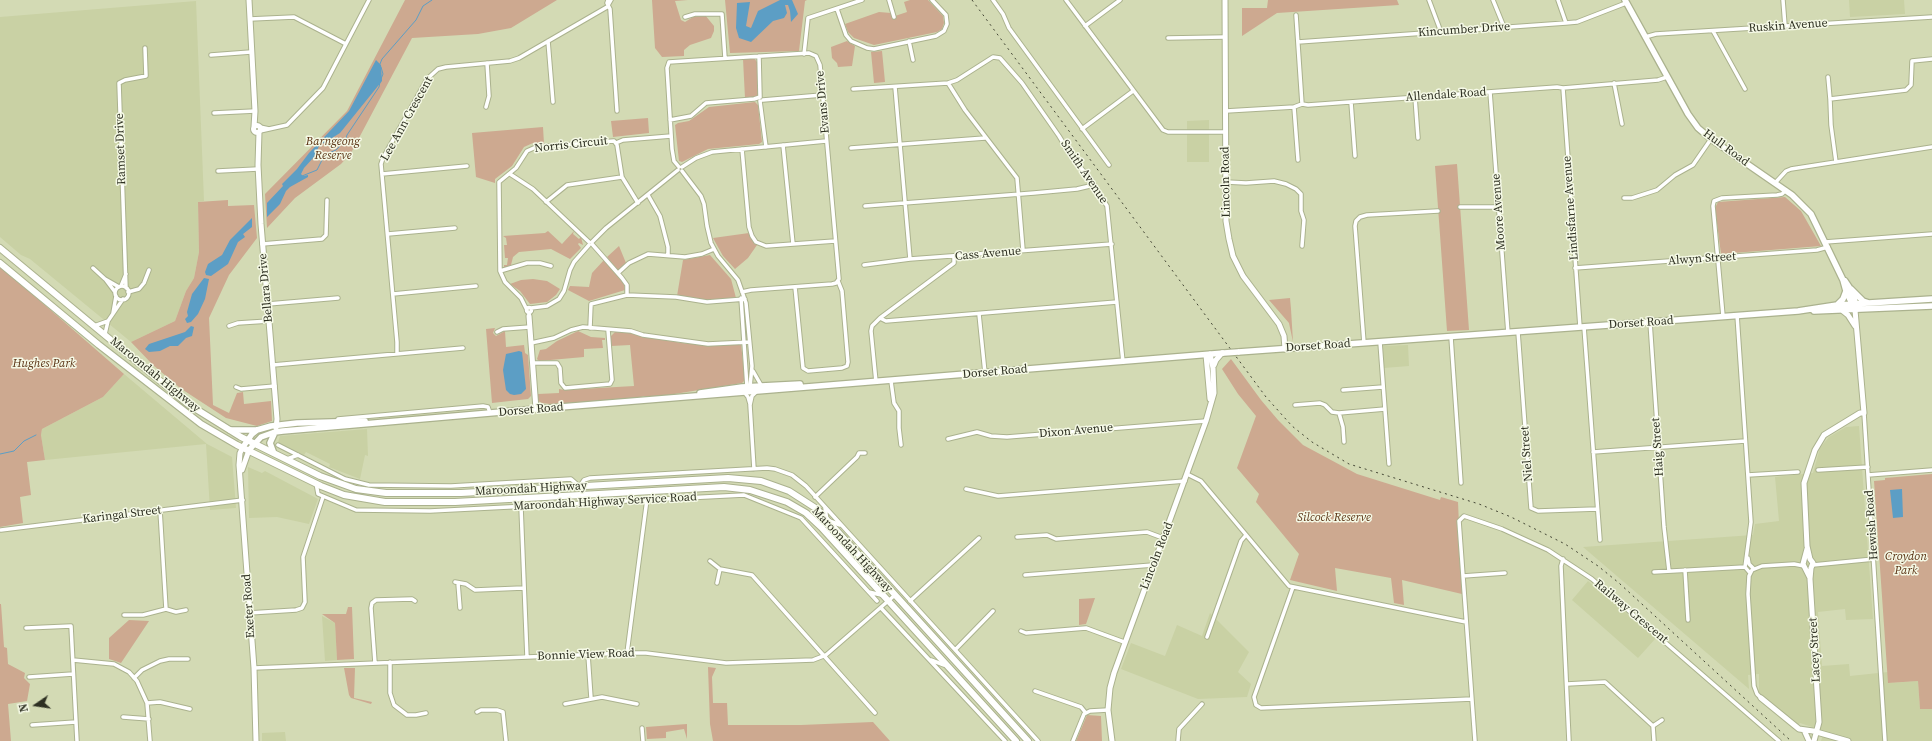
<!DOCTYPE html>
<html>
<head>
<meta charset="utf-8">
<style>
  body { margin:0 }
  #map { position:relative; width:1932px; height:741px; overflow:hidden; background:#d3dab4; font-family:"Source Serif 4",serif }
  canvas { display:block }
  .north { position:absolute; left:16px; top:685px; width:40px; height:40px; -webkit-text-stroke:3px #f5f9e6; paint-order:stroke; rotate:257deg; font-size:11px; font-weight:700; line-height:16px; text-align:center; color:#2e3022 }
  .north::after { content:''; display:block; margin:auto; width:14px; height:18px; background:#2e3022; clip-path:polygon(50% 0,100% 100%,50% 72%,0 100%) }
</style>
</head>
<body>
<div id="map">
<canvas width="1932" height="741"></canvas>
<div class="north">N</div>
</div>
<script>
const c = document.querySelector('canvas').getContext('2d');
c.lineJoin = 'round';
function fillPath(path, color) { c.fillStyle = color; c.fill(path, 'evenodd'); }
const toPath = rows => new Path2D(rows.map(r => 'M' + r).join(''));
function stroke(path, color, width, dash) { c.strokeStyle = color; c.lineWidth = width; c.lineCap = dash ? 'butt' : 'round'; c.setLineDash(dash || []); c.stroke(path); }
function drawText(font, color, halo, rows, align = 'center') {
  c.font = font + ' "Source Serif 4",serif'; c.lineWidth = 3; c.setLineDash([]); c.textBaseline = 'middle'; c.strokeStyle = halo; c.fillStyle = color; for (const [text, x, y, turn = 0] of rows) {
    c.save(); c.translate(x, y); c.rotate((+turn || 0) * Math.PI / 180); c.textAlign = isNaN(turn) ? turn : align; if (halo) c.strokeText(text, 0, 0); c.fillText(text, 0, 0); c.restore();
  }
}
const built = toPath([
  [1849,0,1904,0,1905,14,1850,17],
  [196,1,204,201,198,202,199,252,194,278,186,291,175,321,131,342,30,259,21,255,0,237,0,17],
  [1209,120,1209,162,1187,162,1187,121],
  [1408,345,1409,366,1384,368,1383,346],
  [124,374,207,444,232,457,236,508,210,510,206,444,45,460,41,435,42,429,103,397],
  [1859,426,1873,619,1846,620,1845,609,1818,612,1822,666,1849,664,1850,676,1888,672,1889,683,1918,681,1920,709,1932,709,1932,741,1821,741,1824,731,1800,723,1793,729,1759,699,1759,674,1748,675,1749,689,1583,547,1753,535,1755,524,1779,521,1775,477,1813,473,1820,448,1829,437,1846,427],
  [367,429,368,456,365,455,360,479,329,467,330,464,306,452,304,455,278,442,280,436],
  [248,467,262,473,265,471,318,499,309,524,277,517,249,518],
  [1588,581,1656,638,1638,658,1572,600],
  [1210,613,1249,652,1238,672,1251,684,1247,697,1198,699,1121,669,1131,643,1165,656,1177,625,1202,636],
  [322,616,335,623,337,660,325,661],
  [285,732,286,741,262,741,262,733]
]);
const green = toPath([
  [405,0,557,0,511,28,478,34,412,38,351,153,341,164,295,198,267,228,265,194,347,111],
  [652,0,688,0,675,1,681,20,685,22,693,17,705,15,714,26,714,31,711,38,690,45,684,50,684,56,662,57,655,48],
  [725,0,807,0,805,1,799,51,730,53],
  [910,0,928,0,943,16,944,23,942,29,937,32,874,45,854,38,848,32,845,24,879,12,891,13,892,17,907,12,904,2],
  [1268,0,1397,0,1399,5,1277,13,1242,36,1242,8,1267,8],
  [847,41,855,46,852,66,838,67,837,63,832,58,831,47],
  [882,51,885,82,874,83,871,52],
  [754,58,757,62,759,95,755,97,745,98,743,59],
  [755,102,758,105,762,142,759,144,708,149,682,162,679,161,675,125,678,123,689,121,709,107],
  [648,118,649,133,613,137,611,121],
  [543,127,544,144,534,145,533,143,524,147,512,166,495,179,495,183,476,177,472,133],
  [1457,164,1469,330,1447,331,1435,166],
  [1785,197,1801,211,1821,246,1721,254,1715,208,1718,202],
  [228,200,228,206,254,205,257,238,229,275,209,318,213,405,229,413,237,393,243,392,244,404,271,401,272,421,257,426,226,418,180,388,153,365,131,342,175,321,186,291,194,278,199,252,198,202],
  [548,231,562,244,574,231,573,234,579,239,581,237,583,245,579,243,578,244,581,248,570,259,551,249,519,252,513,257,511,265,504,268,504,265,507,265,508,258,505,258,504,245,507,245,506,238,503,236,545,233],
  [749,233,757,245,748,258,735,269,723,256,713,238],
  [619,246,626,263,618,271,607,257],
  [710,255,731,279,736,298,706,300,677,296,683,260],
  [604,260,624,283,625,290,589,301,568,290,570,286,589,287,592,273],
  [0,266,124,374,103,397,42,429,41,435,45,460,27,462,31,495,20,497,23,523,0,527],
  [533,279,547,281,560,289,556,295,547,302,530,304,520,291,510,284,521,280],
  [1290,298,1291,309,1293,342,1289,323,1269,300],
  [495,328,493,333,496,336,505,331,506,347,524,345,525,353,528,355,531,396,528,399,492,403,486,329],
  [578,331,591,337,605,338,605,340,602,340,603,348,584,349,584,357,539,361,537,359,540,350,546,349,557,341],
  [615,332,634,333,681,343,714,345,741,344,745,380,742,383,656,397,644,396,635,399,550,404,542,403,538,401,538,394,559,393,559,389,564,390,634,386,630,345,611,346,611,336],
  [1231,359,1261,400,1278,420,1303,445,1357,474,1440,500,1441,497,1458,502,1462,594,1402,580,1404,605,1394,603,1391,578,1335,568,1337,591,1290,580,1299,554,1256,502,1259,494,1237,468,1256,416,1238,394,1222,369],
  [1932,474,1932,709,1920,709,1918,681,1888,683,1874,481,1885,480,1885,478],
  [1095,598,1086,624,1079,625,1079,599],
  [0,604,1,604,4,647,7,648,8,664,25,673,24,678,30,684,27,701,8,704,11,741,0,741],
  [348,607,352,607,354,659,337,660,335,623,322,614,346,614],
  [129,620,149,621,121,663,109,659,109,638],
  [708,667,716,668,712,677,713,703,727,703,728,725,801,725,873,722,890,741,713,741,710,724],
  [344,668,355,668,354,698,372,702,371,704,351,698,349,695],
  [1087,715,1101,716,1102,741,1076,741],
  [687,724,687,739,684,729,666,732,666,738,647,739,646,727]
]);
const water = toPath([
  [780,0,792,0,798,14,791,22,790,11,788,5,785,5,787,13,784,18,773,21,751,42,739,38,736,28,737,3,750,2,746,26,751,28,758,11],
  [376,60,381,65,382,81,340,133,319,146,314,157,304,168,301,174,303,176,308,175,308,177,290,187,286,191,280,204,267,217,267,203,283,186,282,184,297,169,309,153,349,111],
  [252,218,252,227,243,234,245,237,238,242,228,264,211,276,206,275,205,272,208,264,222,255,230,240],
  [204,278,209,279,205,299,198,314,191,322,187,323,185,319,188,316,187,312,192,294],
  [191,326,194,327,192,336,186,338,178,346,170,346,160,351,149,352,145,349,149,344,185,332],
  [519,351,522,352,526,389,521,394,514,395,510,394,506,390,503,370,506,354],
  [1902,489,1903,517,1893,518,1890,490]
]);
const stream = toPath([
  [380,64,382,59,416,20,423,6,432,0],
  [381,67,383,74,381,79],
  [302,176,317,170,323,158,329,153,336,150,345,141,347,135,379,87,380,82],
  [0,454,14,451,24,441,36,435]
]);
const street = toPath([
  [608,0,607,3,610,9,617,111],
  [889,0,894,17],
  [993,0,1003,14,1009,28,1109,165],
  [1066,0,1163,130,1168,132,1226,132],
  [1429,0,1441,32],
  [1493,0,1504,27],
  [1558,0,1566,23],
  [1783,0,1785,26],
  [837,9,846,35,851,41,867,48,874,49,936,36,944,31,947,24,946,15,932,0],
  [1296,15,1302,104],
  [685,17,695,14,722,14,725,58],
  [250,19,294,17,346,44],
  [1085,26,1120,0],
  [1713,31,1745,89],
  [1645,37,1656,34,1932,17],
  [1168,38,1225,37],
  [548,41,553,102],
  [909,41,913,60],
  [1298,42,1566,23,1577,22,1626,3],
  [804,54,808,18,862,0],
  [211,55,251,52],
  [759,56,760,97],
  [1828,77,1830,99,1831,125,1836,162],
  [948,83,965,110,1017,178,1023,250],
  [1614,83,1622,124],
  [895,87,910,259],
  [1563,88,1580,327],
  [853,89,948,83,957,80,993,57,1000,58,1022,83,1059,136,1073,159,1089,177,1107,206,1123,362],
  [1490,92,1508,333],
  [1415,97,1418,138],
  [1830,99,1906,90,1911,85,1912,61,1932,59],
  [763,100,822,95],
  [760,101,766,147],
  [1351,102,1355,156],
  [486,107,489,96,487,63],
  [1294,107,1298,160],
  [1226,111,1294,107,1302,104,1308,105,1557,87,1563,88,1658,80,1667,77],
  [214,113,255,111],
  [670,120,691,116,706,103,754,99,760,97],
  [260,127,269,129],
  [1082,129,1133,91],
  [260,131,287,125,323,88,369,0],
  [616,143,623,140,671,136],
  [783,145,793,244],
  [851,148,985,138],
  [742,149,749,227,752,236,756,242,766,246,835,241],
  [679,167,674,161,672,149,667,68,669,62,809,53,816,56,820,65,839,279,836,283,832,284,751,290,742,292],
  [682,167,696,158,712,152,826,141],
  [218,171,258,169],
  [682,171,701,196,704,204,707,226,711,243,718,256,738,280,746,303,752,366,750,387],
  [382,174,467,166],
  [510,174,533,189,589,242],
  [1226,182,1246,183,1274,181,1286,184,1296,189,1301,194,1301,211,1304,220,1302,246],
  [1775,183,1786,171,1791,169,1932,147],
  [648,195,660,216,668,247,668,255],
  [1624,198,1632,198,1657,190,1675,175,1693,165,1711,139],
  [546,202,567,185,622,177],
  [865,206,1034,193,1077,189,1094,185],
  [1460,207,1498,207],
  [388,234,455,228],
  [592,242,606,228,678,170],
  [1825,242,1932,234],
  [262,244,322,239,326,235,327,200],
  [592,244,622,278,627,285,627,295],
  [864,265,910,259,1112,244],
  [93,268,105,279,119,287],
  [1575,268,1817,250,1828,247],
  [500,271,527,263,540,263,551,266],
  [618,273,629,263,648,254,685,257,702,254,714,249],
  [106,280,115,292],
  [121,286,126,274],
  '115 293a7 7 0 1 1 14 0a7 7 0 1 1-14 0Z',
  [795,287,803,368,808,371,842,368,847,366,848,362,842,291,838,281],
  [126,288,119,83,125,80,146,76,145,48],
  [128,292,139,289,144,283,149,270],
  [393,294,476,286],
  [741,298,747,387],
  [268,304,338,298],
  '526.5 310a2.5 2.5 0 1 1 5 0a2.5 2.5 0 1 1-5 0Z',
  [531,308,547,306,559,299,564,291,570,270,574,262,589,245],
  [527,310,521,298,505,282,500,271,499,182,516,168,527,151,536,147,614,141,617,145,622,177,638,203],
  [113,313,116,296],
  [979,314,985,373],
  [1737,315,1751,522,1745,567,1750,573],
  [1723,316,1713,206,1714,201,1722,198,1777,195,1782,194,1786,190],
  [880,318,886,321,1117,302],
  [1650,322,1664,527,1669,571],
  [94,326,108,321],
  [229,326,238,323,269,321],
  [1584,327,1600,540],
  [590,328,591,304,627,295,676,297,707,302,745,299],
  [497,332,503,329,530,327],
  [1518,332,1531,508,1538,511,1597,509],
  [105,334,108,321,123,299],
  [1451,337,1461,483],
  [1380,342,1389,464],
  [531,343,554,338,571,330,583,327,631,331,643,335,708,344,749,342],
  [1364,343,1355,226,1356,221,1360,217,1367,215,1438,211],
  [397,354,397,342,381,164,383,158,427,79,438,69,446,67,510,61,519,58,607,7,611,0],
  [533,363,557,363,560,368,561,383,565,388,610,384,612,380,608,330],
  [273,365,463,348],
  [753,371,761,385],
  [891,381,894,403,899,411,899,428,901,445],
  [876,382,871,331,872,326,880,318,954,263,954,256],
  [236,387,241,389,275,386],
  [1343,390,1383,387],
  [744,392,748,397,750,404],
  [1295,405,1320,403,1325,405,1332,412,1339,413,1385,409],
  [1339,413,1343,427,1344,442],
  [1864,413,1885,741],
  [338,419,483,406,488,407,490,413],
  [948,439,977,432,991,436,1007,437,1206,421],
  [278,445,345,479,369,485,451,486,571,479,579,486],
  [1593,452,1745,441],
  [287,459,298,455],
  [754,469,750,405,752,396,756,392],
  [1818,470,1868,467],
  [1187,474,1201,481,1289,586,1466,622],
  [1748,475,1798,472],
  [1868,475,1932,470],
  [316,483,318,494,356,510,430,511,744,495,801,518,877,601],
  [580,486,584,480,590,478,767,468,775,469,792,475,806,486,1038,741],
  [966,489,998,496,1185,481],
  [815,497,857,457,859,453,865,453],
  [521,507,527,657],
  [825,508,827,520,840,525],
  [160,510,166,609],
  [1,530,243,500],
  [1017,537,1047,535,1056,539,1147,532,1163,538],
  [1748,558,1749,564,1754,569],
  [1563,559,1561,566,1569,741],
  [710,561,720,569,752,575,875,713],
  [1813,565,1874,559],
  [1685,570,1688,620],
  [1654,572,1745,567],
  [1025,575,1153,565],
  [1463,576,1505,573],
  [455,582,466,584,475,590,523,588],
  [458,583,460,608],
  [717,583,720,569],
  [1293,587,1254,697,1256,705,1261,708,1472,699],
  [869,592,881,595],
  [910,601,979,538],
  [881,608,1005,741],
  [249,613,296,610,302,608,305,602,303,557,323,497],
  [124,615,143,615,166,609,176,612,186,610],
  [26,628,71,626,77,741],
  [1021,631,1026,633,1086,628,1124,642],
  [1207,637,1241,541,1246,535],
  [955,650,993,611],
  [627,653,647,499],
  [588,655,591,698],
  [73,660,114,664,129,672,137,681,147,703,150,741],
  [931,660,944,665],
  [390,662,390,693,394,705,407,715,416,715,426,713],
  [375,663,371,608,372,603,376,600,412,599,415,601],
  [254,668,627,653,646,653,726,663,813,660,826,655,895,595],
  [29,677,73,674],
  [134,678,142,670,160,661,169,659,188,659],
  [1567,684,1605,682,1653,726,1654,741],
  [1035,691,1081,707,1085,712],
  [1761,698,1757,694,1754,686,1748,594,1749,576,1752,570,1762,566,1794,564,1804,566],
  [147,703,160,702,190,709],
  [565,704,602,697,637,704],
  [477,712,481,710,497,710,503,712,506,741],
  [123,717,149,719],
  [32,725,76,722],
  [1653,726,1662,720],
  [642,728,643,741],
  [1073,741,1084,714,1090,711,1108,710],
  [1178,741,1179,729,1202,704],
  [1475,741,1459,521,1464,516,1502,529,1548,550,1592,579,1779,741]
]);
const secondary = toPath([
  [249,0,255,111,254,127],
  [1225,0,1226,221,1229,239,1233,256,1243,276,1279,324,1284,336,1285,349],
  '253.5 129a3.5 3.5 0 1 1 7 0a3.5 3.5 0 1 1-7 0Z',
  [259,132,258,165,261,224,277,419,276,428],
  [1843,311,1848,315,1855,326],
  [529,316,536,409],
  [1206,355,1210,399],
  [1214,365,1216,360,1222,353],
  [243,447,240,453,239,465,254,668,256,741],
  [242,470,249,450],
  [1807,549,1803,564,1810,578],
  [1761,698,1799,729,1813,731,1848,741],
  [1804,730,1809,741],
  [1112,741,1108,710,1110,688,1114,673,1206,421,1214,393,1213,368,1210,354],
  [1814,741,1819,722,1810,579,1811,568,1813,563,1810,559,1807,546,1804,483,1815,450,1824,435,1860,413,1864,413,1855,310]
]);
const primary = toPath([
  [1625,0,1688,114,1698,128,1711,139,1792,195,1811,214,1843,280,1846,291,1855,310],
  [1845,281,1849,287,1856,304],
  [1851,289,1863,301,1869,303],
  [1837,305,1843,299,1846,291],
  [1814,311,1932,306],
  [1238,352,1650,322,1798,311,1837,305,1932,299],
  [700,393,742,387,800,384],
  [230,430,256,430],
  [243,447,252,434,257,430,271,426,297,423,365,421],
  [249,450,261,437,275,432,283,431,536,409,1224,353],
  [273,451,270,443,275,432]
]);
const highway = toPath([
  [0,248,188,404,241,437,320,476,356,489,386,493,461,493,728,478,761,481,789,491,817,509,1028,741],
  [0,263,99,345,201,424,237,445,321,486,344,495,385,502,455,502,724,487,750,490,787,502,806,513,821,527,1016,741]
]);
const rail = toPath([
  [972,0,1266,397,1292,426,1312,442,1349,464,1479,504,1511,517,1565,544,1598,566,1619,583,1791,741]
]);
const primaryBridge = toPath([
  [1224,353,1238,352]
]);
const streetNames = [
  ["Ruskin Avenue",1788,26,-4],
  ["Kincumber Drive",1464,30,-4],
  ["Allendale Road",1446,95,-4],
  ["Evans Drive",823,102,-95],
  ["Lee Ann Crescent",407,119,-61],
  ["Norris Circuit",571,145,-6],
  ["Hull Road",1726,148,36],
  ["Ramset Drive",121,149,-92],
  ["Smith Avenue",1084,172,56],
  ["Lincoln Road",1226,182,-91],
  ["Lindisfarne Avenue",1571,208,-94],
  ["Moore Avenue",1499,212,-94],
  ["Cass Avenue",988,254,-5],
  ["Alwyn Street",1702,259,-4],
  ["Bellara Drive",266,288,-95],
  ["Dorset Road",1641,323,-4],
  ["Dorset Road",1318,346,-4],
  ["Dorset Road",995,372,-5],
  ["Maroondah Highway",155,375,39],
  ["Dorset Road",531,410,-5],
  ["Dixon Avenue",1076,431,-5],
  ["Haig Street",1658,447,-94],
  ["Niel Street",1527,454,-94],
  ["Maroondah Highway",531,489,-3],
  ["Maroondah Highway Service Road",605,502,-3],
  ["Karingal Street",122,515,-7],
  ["Hewish Road",1872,525,-94],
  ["Maroondah Highway",852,550,47],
  ["Lincoln Road",1157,556,-69],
  ["Exeter Road",249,606,-94],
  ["Railway Crescent",1631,612,40],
  ["Lacey Street",1815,650,-93],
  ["Bonnie View Road",586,655,-2]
];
const parkNames = [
  ["Barngeong",333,142],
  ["Reserve",333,156],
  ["Hughes Park",44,364],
  ["Silcock Reserve",1334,518],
  ["Croydon",1906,557],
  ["Park",1906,571]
];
fillPath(built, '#c9d1a4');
fillPath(green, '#cda990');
fillPath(water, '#5c9ec5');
stroke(stream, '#5c9ec5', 1);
stroke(street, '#abb28e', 5.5);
stroke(secondary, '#abb28e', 7);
stroke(primary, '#abb28e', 8);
stroke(highway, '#abb28e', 8);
stroke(street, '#fff', 3.5);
stroke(secondary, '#fff', 5);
stroke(primary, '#fff', 5.5);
stroke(highway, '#fff', 6);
stroke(rail, '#434534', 1, [2, 4]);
stroke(primaryBridge, '#abb28e', 8, []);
stroke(primaryBridge, '#fff', 5.5);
drawText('12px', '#2e3022', '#f5f9e6', streetNames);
drawText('italic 12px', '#5a3314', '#f5f9e6', parkNames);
</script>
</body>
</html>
